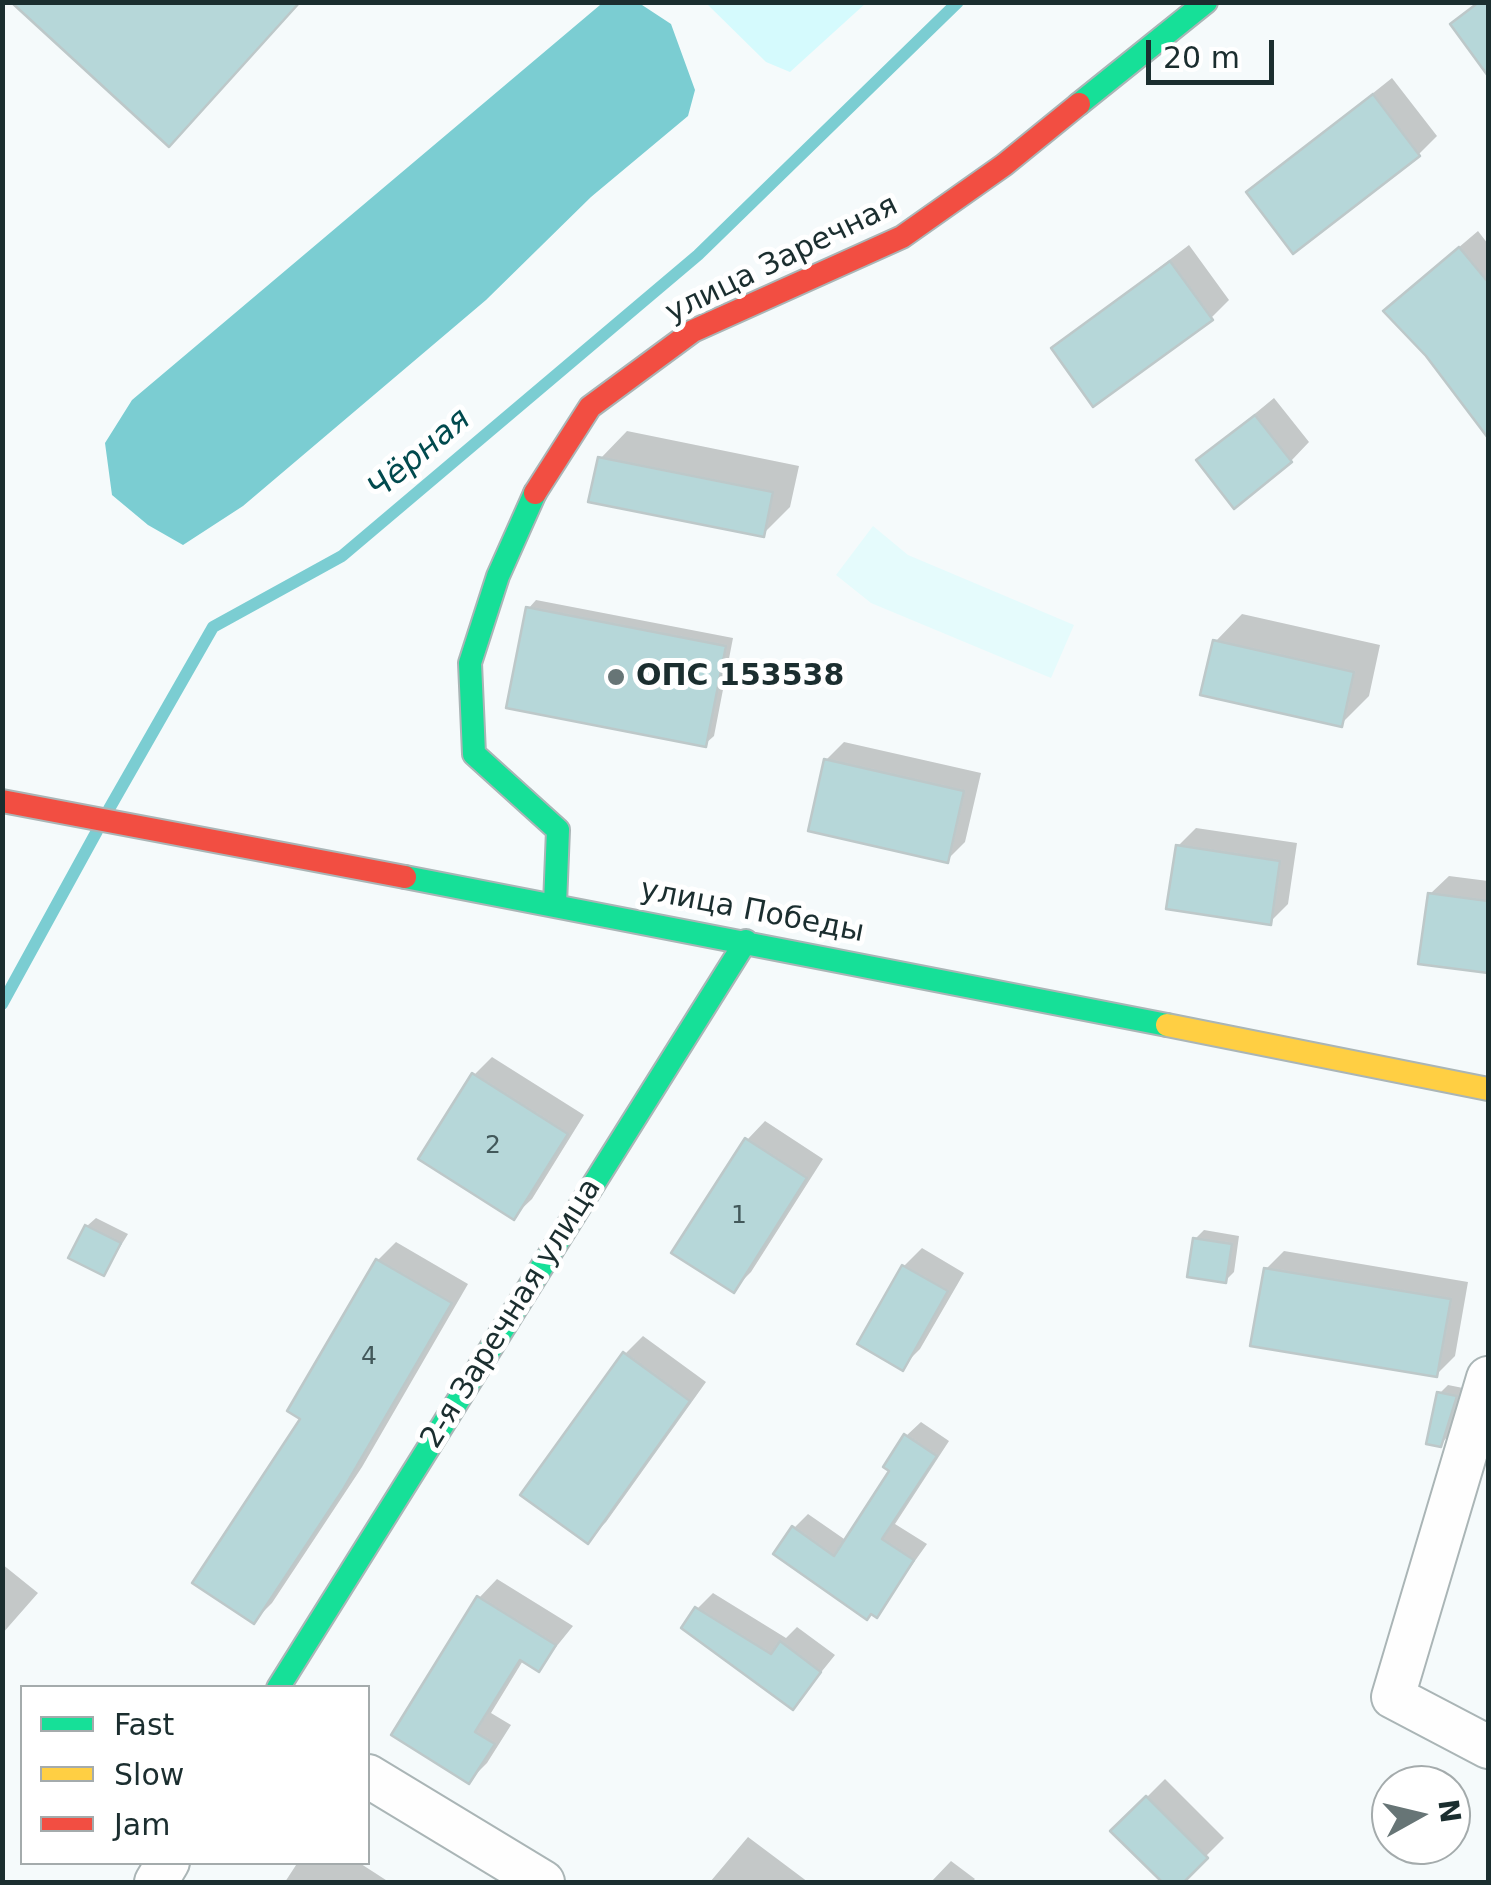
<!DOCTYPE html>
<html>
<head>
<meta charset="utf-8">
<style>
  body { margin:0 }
  #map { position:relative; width:1491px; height:1885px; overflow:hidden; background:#f5fafb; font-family:"DejaVu Sans",sans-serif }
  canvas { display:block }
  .frame { position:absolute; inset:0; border:5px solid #1b2e2f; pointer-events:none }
  .legend { position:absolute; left:20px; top:1685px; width:350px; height:180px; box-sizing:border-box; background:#fff; border:2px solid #a4abac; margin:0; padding:12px 18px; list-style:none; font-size:30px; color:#1b2e2f }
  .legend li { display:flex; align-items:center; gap:20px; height:50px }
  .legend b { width:50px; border:2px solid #a4abac }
  .north { position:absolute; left:1371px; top:1765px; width:100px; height:100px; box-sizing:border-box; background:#fff; border:2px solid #a4abac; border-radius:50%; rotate:82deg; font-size:28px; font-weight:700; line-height:40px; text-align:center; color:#1b2e2f }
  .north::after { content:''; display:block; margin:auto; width:35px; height:45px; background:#677576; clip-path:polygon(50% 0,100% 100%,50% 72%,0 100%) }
  .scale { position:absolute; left:1146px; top:40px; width:128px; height:45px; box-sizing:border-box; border:5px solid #1b2e2f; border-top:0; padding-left:12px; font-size:30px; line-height:35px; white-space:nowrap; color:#1b2e2f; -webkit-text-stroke:8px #fff; paint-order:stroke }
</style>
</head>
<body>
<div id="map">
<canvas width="1491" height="1885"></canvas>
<div class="frame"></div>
<ul class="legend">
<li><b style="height:12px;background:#16e098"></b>Fast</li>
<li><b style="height:12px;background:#ffcf43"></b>Slow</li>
<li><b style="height:12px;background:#f24e42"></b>Jam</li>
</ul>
<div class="north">N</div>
<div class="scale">20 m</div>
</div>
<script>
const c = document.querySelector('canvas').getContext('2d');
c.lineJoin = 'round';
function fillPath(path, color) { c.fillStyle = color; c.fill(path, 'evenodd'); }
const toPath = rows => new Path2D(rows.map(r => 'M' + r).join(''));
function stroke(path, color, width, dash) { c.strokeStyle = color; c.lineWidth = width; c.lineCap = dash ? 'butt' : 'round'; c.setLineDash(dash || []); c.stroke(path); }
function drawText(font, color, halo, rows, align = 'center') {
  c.font = font + ' "DejaVu Sans",sans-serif'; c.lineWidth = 10; c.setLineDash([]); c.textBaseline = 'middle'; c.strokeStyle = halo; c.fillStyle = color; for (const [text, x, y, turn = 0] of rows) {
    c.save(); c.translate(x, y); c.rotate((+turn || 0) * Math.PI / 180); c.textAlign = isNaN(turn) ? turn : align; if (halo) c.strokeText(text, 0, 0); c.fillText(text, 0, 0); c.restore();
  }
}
const built = toPath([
  [873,526,908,555,1074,625,1051,678,871,603,836,575]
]);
const green = toPath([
  [706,3,866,3,790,72,766,62]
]);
const water = toPath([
  [639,3,671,24,695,90,688,116,591,197,486,300,243,506,183,545,148,525,112,495,105,443,132,400,600,5]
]);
const shadow = toPath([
  [1392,78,1437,136,1419,154,1249,192],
  [1478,231,1488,244,1488,417,1480,423,1404,294],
  [1189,245,1229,300,1211,318,1054,348],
  [1274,398,1309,442,1291,461,1199,460],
  [627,431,799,466,790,507,763,534,600,459],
  [536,600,733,638,714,736,705,744,528,609],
  [1242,614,1380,645,1369,696,1341,724,1215,642],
  [844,742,981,773,965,842,947,860,826,760],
  [1196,828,1297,843,1288,904,1270,922,1178,846],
  [1449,876,1488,881,1488,971,1421,961,1430,894],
  [492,1057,584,1115,532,1199,513,1217,474,1075],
  [765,1121,823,1159,751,1272,733,1290,747,1140],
  [96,1218,128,1234,104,1273,87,1226],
  [1204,1230,1239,1236,1234,1272,1225,1281,1195,1239],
  [396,1242,468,1284,362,1467,272,1603,254,1621,304,1418,291,1410,378,1260],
  [922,1248,964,1273,920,1349,902,1367,904,1266],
  [1284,1251,1468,1282,1455,1356,1436,1375,1266,1269],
  [643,1336,706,1382,606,1522,588,1540,625,1354],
  [1448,1385,1463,1388,1449,1435,1441,1444,1440,1393],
  [921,1422,949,1441,895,1524,927,1544,877,1614,794,1528,808,1514,847,1541,892,1470,906,1436],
  [2,1564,38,1593,2,1634],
  [497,1579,573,1626,539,1668,524,1659,491,1713,511,1725,487,1763,469,1781,479,1598],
  [713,1593,786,1638,797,1627,835,1655,793,1707,697,1609],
  [1165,1779,1224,1838,1180,1882,1165,1882,1113,1831],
  [748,1837,808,1882,710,1882],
  [951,1861,975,1879,972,1882,931,1882],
  [298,1862,358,1862,389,1882,285,1882]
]);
const stream = toPath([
  [109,809,213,627,342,556,698,255,958,2],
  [2,1004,97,831]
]);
const building = toPath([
  [11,2,300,2,169,147,11,2],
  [1479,2,1488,2,1488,76,1450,24,1479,2],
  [1373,94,1420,156,1293,254,1246,192,1373,94],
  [1459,247,1488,282,1488,438,1426,356,1383,311,1459,247],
  [1170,261,1213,320,1093,407,1051,348,1170,261],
  [1255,415,1292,462,1234,509,1196,460,1255,415],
  [598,457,773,492,764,537,588,502,598,457],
  [526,607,726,646,706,747,506,708,526,607],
  [1213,640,1354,672,1342,727,1200,695,1213,640],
  [824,759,964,791,948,863,808,831,824,759],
  [1176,845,1280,861,1271,925,1166,909,1176,845],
  [1428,893,1488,901,1488,973,1418,964,1428,893],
  [472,1073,568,1134,514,1220,418,1159,472,1073],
  [745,1138,807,1178,734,1293,671,1253,745,1138],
  [85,1225,121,1243,104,1276,68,1258,85,1225],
  [1193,1238,1232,1244,1226,1283,1187,1277,1193,1238],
  [376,1259,452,1303,344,1488,254,1624,192,1583,300,1419,287,1411,376,1259],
  [902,1265,948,1291,903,1371,857,1344,902,1265],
  [1264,1268,1451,1299,1437,1377,1250,1346,1264,1268],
  [623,1352,690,1401,588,1544,520,1495,623,1352],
  [1437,1392,1457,1396,1441,1447,1426,1444,1437,1392],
  [904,1434,937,1456,882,1539,914,1560,877,1618,871,1614,867,1620,773,1554,792,1526,834,1556,889,1471,883,1467,904,1434],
  [477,1596,556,1645,539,1672,520,1660,475,1732,495,1744,469,1784,391,1735,477,1596],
  [695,1607,771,1654,780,1641,821,1672,793,1710,681,1628,695,1607],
  [1146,1796,1208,1858,1184,1882,1162,1882,1110,1831,1146,1796]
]);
const street = toPath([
  [1488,1378,1393,1697,1488,1747],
  [368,1776,543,1882],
  [156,1882,168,1862]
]);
const fast = toPath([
  [1079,104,1206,2],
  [535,493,498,576,470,663,474,754,558,830,555,904],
  [405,877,1167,1025],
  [278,1688,746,941]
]);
const slow = toPath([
  [1167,1025,1488,1089]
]);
const jam = toPath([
  [535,493,590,407,693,331,902,237,1004,165,1079,104],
  [2,801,405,877]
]);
const markers = [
  [616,677,10,"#677576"]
];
const numberNames = [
  ["2",493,1146],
  ["1",739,1216],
  ["4",369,1357]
];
const streetNames = [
  ["улица Заречная",782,260,-26],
  ["улица Победы",752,912,11],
  ["2-я Заречная улица",512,1314,-58]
];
const poiNames = [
  ["ОПС 153538",636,677]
];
const waterNames = [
  ["Чёрная",420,455,-40]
];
fillPath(built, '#e5fbfc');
fillPath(green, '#d5fafd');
fillPath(water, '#7bcdd2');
fillPath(shadow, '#0003');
stroke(stream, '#7bcdd2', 12);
fillPath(building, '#b6d7d9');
stroke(building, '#bdc8c9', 2.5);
stroke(street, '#aab5b6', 46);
stroke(fast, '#aab5b6', 26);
stroke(slow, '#aab5b6', 26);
stroke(jam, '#aab5b6', 26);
stroke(street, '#fefefe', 42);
stroke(fast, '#16e098', 22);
stroke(slow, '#ffcf43', 22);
stroke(jam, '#f24e42', 22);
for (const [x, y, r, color] of markers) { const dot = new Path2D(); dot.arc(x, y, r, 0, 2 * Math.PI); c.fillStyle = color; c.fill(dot); stroke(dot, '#fff', 4); }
drawText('25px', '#42585a', null, numberNames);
drawText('30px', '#1b2e2f', '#fff', streetNames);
drawText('bold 30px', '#1b2e2f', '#fff', poiNames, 'left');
drawText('italic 32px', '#014a4e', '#fff', waterNames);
</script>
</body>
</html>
